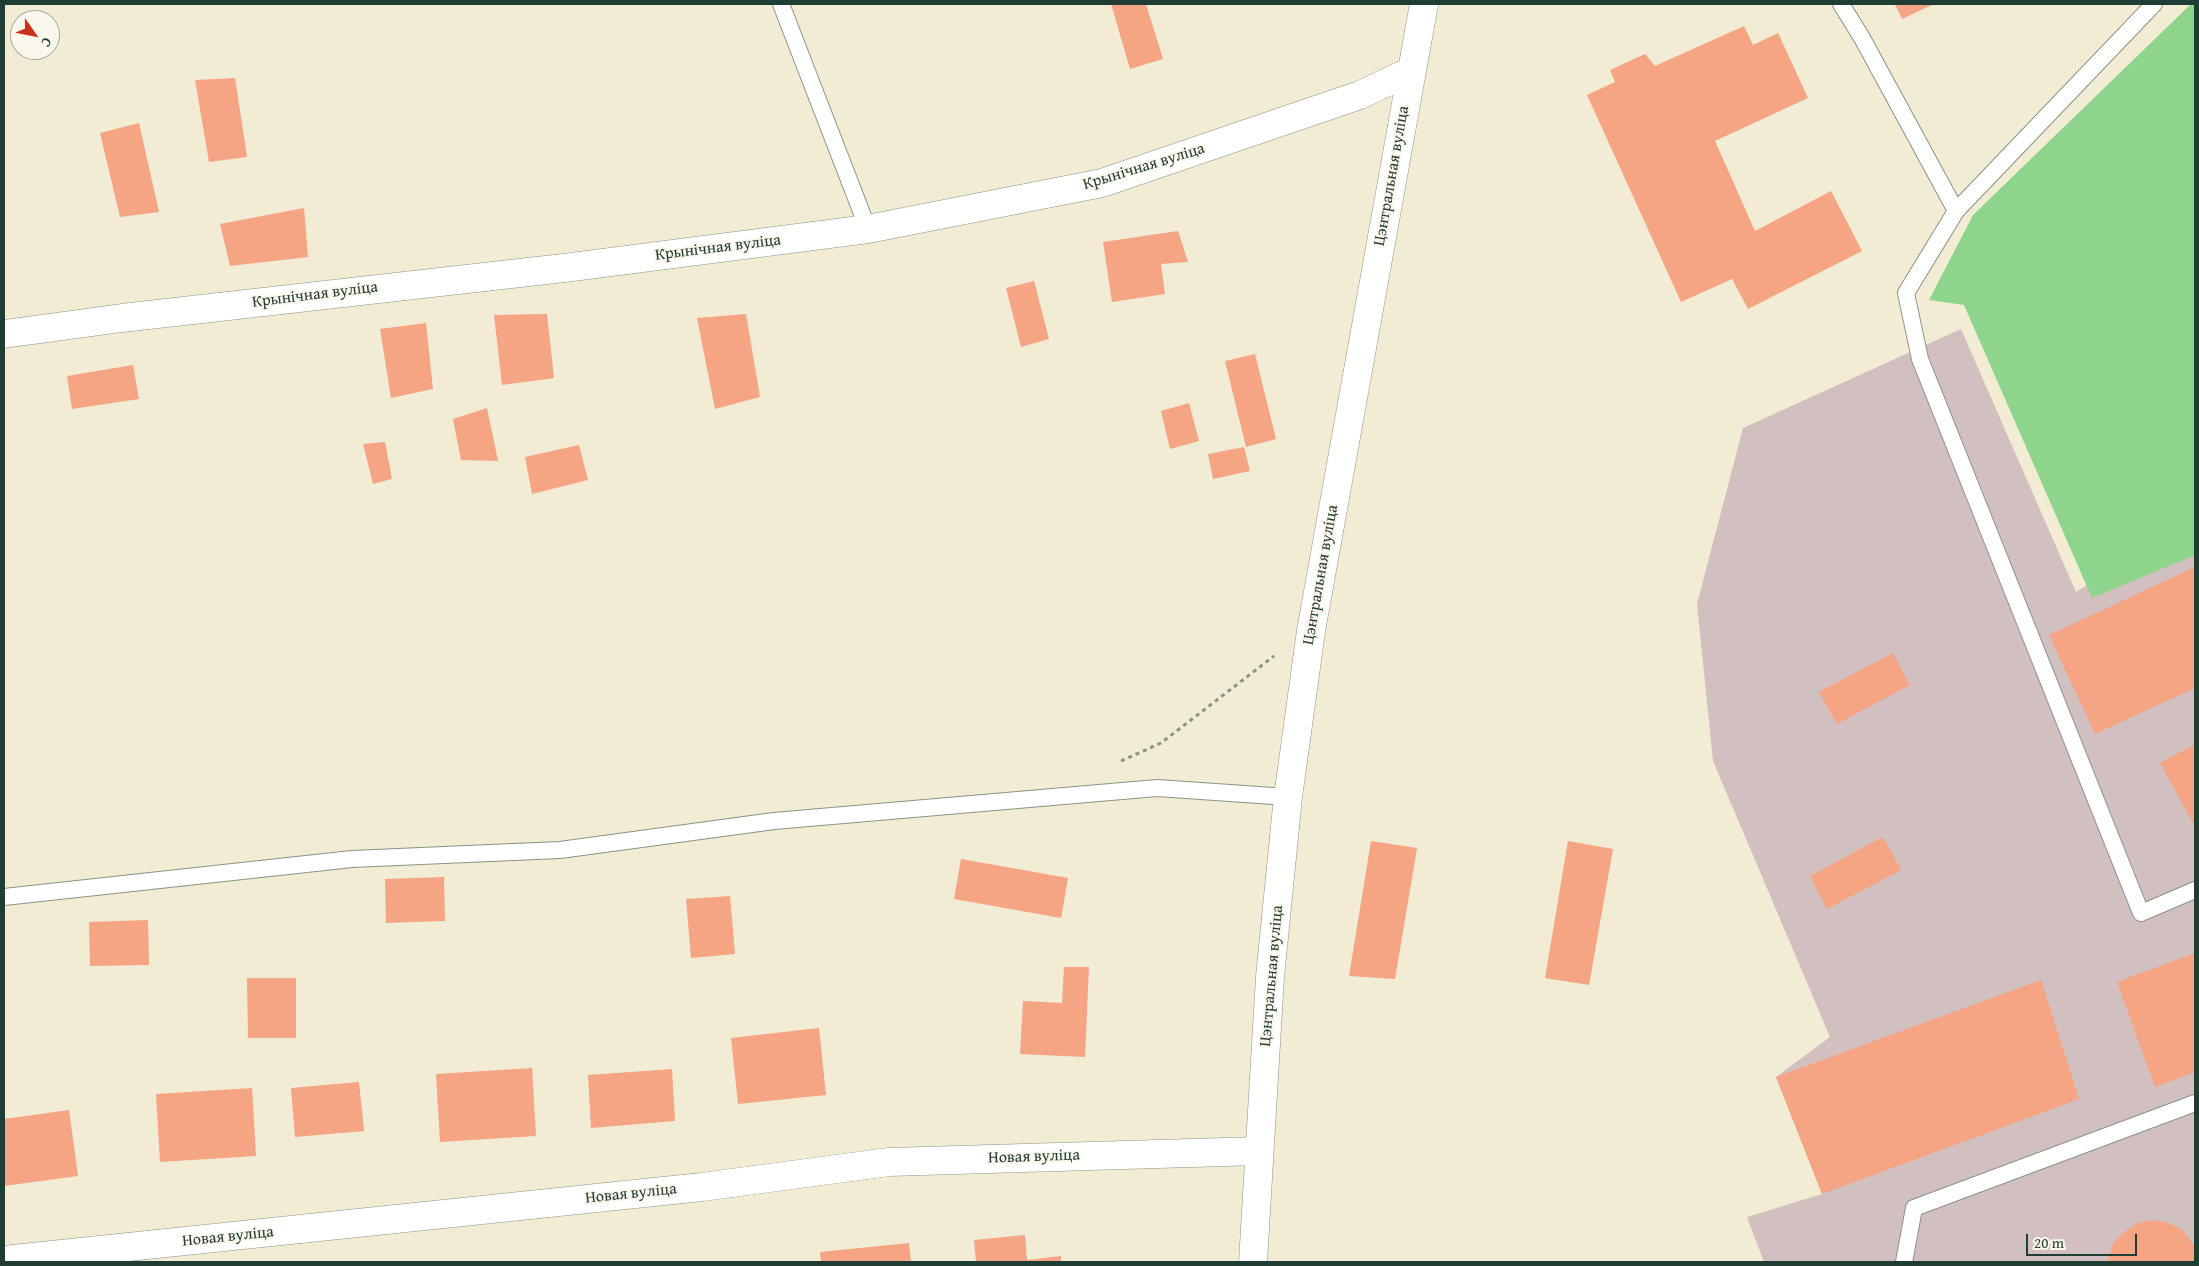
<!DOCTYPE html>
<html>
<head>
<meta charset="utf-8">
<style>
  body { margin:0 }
  #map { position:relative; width:2199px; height:1266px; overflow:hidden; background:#f2ecd4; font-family:"Gentium Book Plus",serif }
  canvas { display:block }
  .frame { position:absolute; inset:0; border:5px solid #1f3d34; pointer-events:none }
  .north { position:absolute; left:10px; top:10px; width:50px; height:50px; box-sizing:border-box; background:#fbf7ec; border:1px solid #a3ada2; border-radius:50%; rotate:123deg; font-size:14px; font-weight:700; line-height:20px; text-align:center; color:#1f3d34 }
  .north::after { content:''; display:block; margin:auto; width:18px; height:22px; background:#c8321e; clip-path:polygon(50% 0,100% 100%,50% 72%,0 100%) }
  .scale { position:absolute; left:2026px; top:1234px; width:111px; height:22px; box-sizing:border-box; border:2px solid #1f3d34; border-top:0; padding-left:6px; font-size:15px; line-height:18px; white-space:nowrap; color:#1f3d34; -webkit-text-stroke:4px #fbf7ec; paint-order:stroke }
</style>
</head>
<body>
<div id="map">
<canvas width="2199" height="1266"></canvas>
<div class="frame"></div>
<div class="north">С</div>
<div class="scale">20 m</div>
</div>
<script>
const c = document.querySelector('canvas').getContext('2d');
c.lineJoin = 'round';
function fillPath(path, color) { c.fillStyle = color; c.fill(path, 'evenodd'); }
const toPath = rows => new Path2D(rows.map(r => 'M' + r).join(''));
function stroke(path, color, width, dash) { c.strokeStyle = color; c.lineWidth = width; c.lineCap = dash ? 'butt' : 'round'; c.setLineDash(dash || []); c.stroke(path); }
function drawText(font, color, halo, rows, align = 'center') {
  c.font = font + ' "Gentium Book Plus",serif'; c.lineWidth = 4; c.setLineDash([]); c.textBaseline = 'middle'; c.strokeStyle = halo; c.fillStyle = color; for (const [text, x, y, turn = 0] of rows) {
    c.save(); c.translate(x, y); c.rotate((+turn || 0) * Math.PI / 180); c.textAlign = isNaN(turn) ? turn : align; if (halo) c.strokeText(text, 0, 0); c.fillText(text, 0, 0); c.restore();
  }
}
const industrial = toPath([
  [1961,329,2076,592,2195,519,2195,1262,1764,1262,1747,1217,1822,1194,1776,1077,1830,1037,1713,761,1697,604,1743,428]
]);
const green = toPath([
  [2191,4,2195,4,2195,555,2092,598,1964,305,1929,300,1973,215]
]);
const building = toPath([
  [1111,4,1146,4,1163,59,1130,69],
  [1895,4,1934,4,1902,19],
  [1744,26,1753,45,1778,33,1808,98,1715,141,1755,231,1831,191,1862,251,1748,309,1732,279,1681,302,1587,95,1615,82,1610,70,1645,54,1655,66],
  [235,78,247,157,209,162,195,80],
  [139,123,159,212,120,217,100,133],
  [304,208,308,257,230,266,220,224],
  [1178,231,1188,262,1161,264,1165,294,1112,302,1103,242],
  [1034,281,1049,339,1021,347,1006,288],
  [547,314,554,378,502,385,494,315],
  [746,314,760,397,715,409,697,318],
  [426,323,433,389,391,398,380,329],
  [1255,354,1276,439,1246,447,1225,361],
  [133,365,139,399,72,409,67,376],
  [1189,403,1199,441,1170,449,1161,411],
  [487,408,498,461,461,460,453,419],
  [385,442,392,479,373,484,363,444],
  [579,445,588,480,532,494,525,457],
  [1244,447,1250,471,1213,479,1208,454],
  [2195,567,2195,688,2095,734,2049,635],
  [1893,653,1910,685,1837,724,1819,692],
  [2195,744,2195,822,2193,823,2160,763],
  [1883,837,1901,870,1827,909,1810,876],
  [1371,841,1417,848,1395,979,1349,976],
  [1568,841,1613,849,1589,985,1545,978],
  [961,859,1068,878,1061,918,954,899],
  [444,877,445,921,386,923,385,879],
  [730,896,735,954,691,958,686,899],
  [148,920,149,965,90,966,89,922],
  [2195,953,2195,1072,2155,1087,2117,982],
  [1064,967,1089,967,1085,1057,1020,1054,1023,1001,1062,1003],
  [247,978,296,978,296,1038,248,1038],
  [2041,980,2079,1099,1822,1194,1776,1077],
  [819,1028,826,1095,738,1104,731,1038],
  [532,1068,536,1136,440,1142,436,1074],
  [672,1069,675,1121,591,1128,588,1075],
  [359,1082,364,1131,295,1137,291,1088],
  [252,1088,256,1156,160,1162,156,1094],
  [69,1110,78,1176,4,1186,4,1119],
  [2151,1220,2166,1222,2181,1229,2195,1246,2195,1262,2107,1262,2113,1244,2123,1233,2136,1224],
  [1025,1235,1027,1260,1061,1256,1061,1262,976,1262,974,1240],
  [909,1243,911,1262,821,1262,820,1252]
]);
const path = toPath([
  [1121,761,1161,743,1274,656]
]);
const service = toPath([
  [781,4,868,229],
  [1841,4,1862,38,1956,211],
  [2154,4,1956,211,1906,293,1920,359,2141,913,2195,890],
  [4,897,352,859,560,850,774,821,1157,788,1288,797],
  [1904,1262,1914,1208,2195,1103]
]);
const minor = toPath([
  [4,334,122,318,564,268,868,229,1102,183,1360,95,1411,71],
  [4,1260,702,1187,889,1162,1259,1151]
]);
const tertiary = toPath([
  [1253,1262,1270,977,1288,797,1311,631,1424,4]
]);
const streetNames = [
  ["Крынічная вуліца",1144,167,-17],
  ["Цэнтральная вуліца",1392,176,-80],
  ["Крынічная вуліца",718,248,-7],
  ["Крынічная вуліца",315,295,-7],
  ["Цэнтральная вуліца",1321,575,-80],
  ["Цэнтральная вуліца",1272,976,-85],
  ["Новая вуліца",1034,1157,-2],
  ["Новая вуліца",631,1194,-6],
  ["Новая вуліца",228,1237,-6]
];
fillPath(industrial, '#d2bfbf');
fillPath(green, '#8fd48d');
fillPath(building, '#f5a484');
stroke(service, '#889484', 18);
stroke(minor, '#889484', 29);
stroke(tertiary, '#889484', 29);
stroke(path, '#889484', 3, [4, 4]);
stroke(service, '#fff', 16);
stroke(minor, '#fff', 28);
stroke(tertiary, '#fff', 28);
drawText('16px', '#1f3d34', '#fbf7ec', streetNames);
</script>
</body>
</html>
